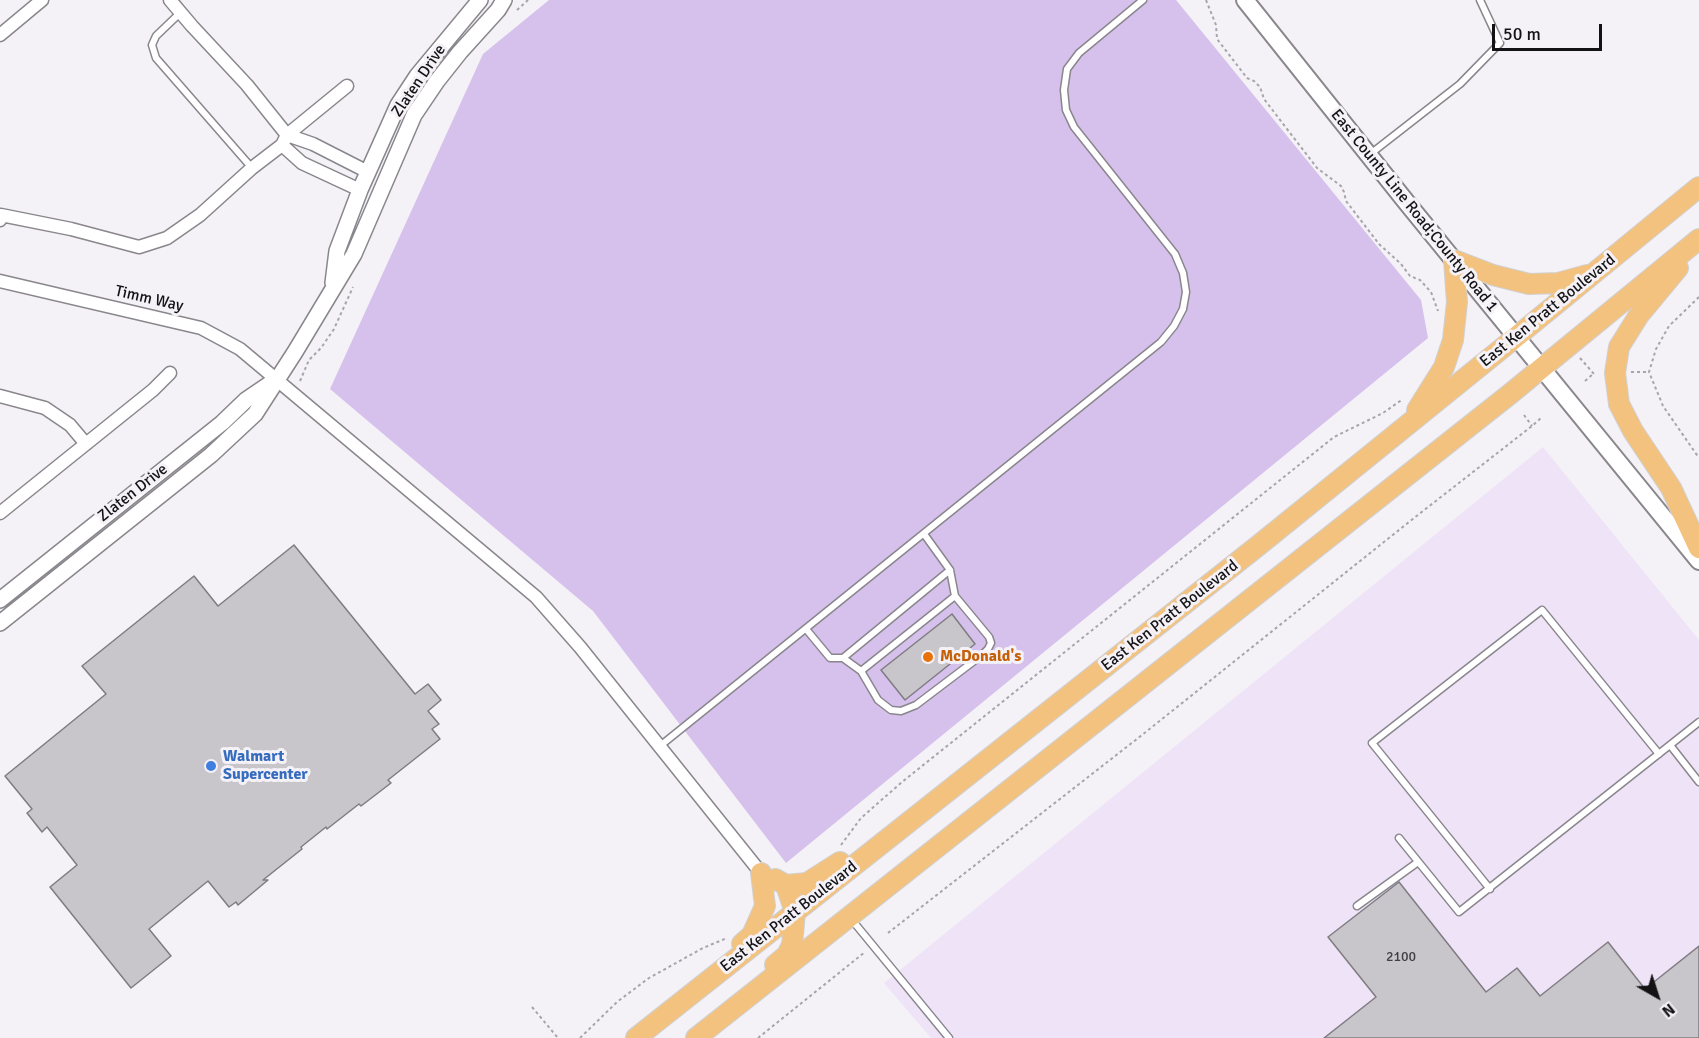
<!DOCTYPE html>
<html>
<head>
<meta charset="utf-8">
<style>
  body { margin:0 }
  #map { position:relative; width:1699px; height:1038px; overflow:hidden; background:#f4f1f7; font-family:Signika,sans-serif }
  canvas { display:block }
  .north { position:absolute; left:1627px; top:966px; width:60px; height:60px; -webkit-text-stroke:4px #f4f1f7; paint-order:stroke; rotate:141deg; font-size:16px; font-weight:700; line-height:24px; text-align:center; color:#131214 }
  .north::after { content:''; display:block; margin:auto; width:21px; height:27px; background:#131214; clip-path:polygon(50% 0,100% 100%,50% 72%,0 100%) }
  .scale { position:absolute; left:1492px; top:24px; width:110px; height:27px; box-sizing:border-box; border:3px solid #131214; border-top:0; padding-left:8px; font-size:18px; line-height:21px; white-space:nowrap; color:#131214; -webkit-text-stroke:4px #f4f1f7; paint-order:stroke }
</style>
</head>
<body>
<div id="map">
<canvas width="1699" height="1038"></canvas>
<div class="north">N</div>
<div class="scale">50 m</div>
</div>
<script>
const c = document.querySelector('canvas').getContext('2d');
c.lineJoin = 'round';
function fillPath(path, color) { c.fillStyle = color; c.fill(path, 'evenodd'); }
const toPath = rows => new Path2D(rows.map(r => 'M' + r).join(''));
function stroke(path, color, width, dash) { c.strokeStyle = color; c.lineWidth = width; c.lineCap = dash ? 'butt' : 'round'; c.setLineDash(dash || []); c.stroke(path); }
function drawText(font, color, halo, rows, align = 'center') {
  c.font = font + ' Signika,sans-serif'; c.lineWidth = 6; c.setLineDash([]); c.textBaseline = 'middle'; c.strokeStyle = halo; c.fillStyle = color; for (const [text, x, y, turn = 0] of rows) {
    c.save(); c.translate(x, y); c.rotate((+turn || 0) * Math.PI / 180); c.textAlign = isNaN(turn) ? turn : align; if (halo) c.strokeText(text, 0, 0); c.fillText(text, 0, 0); c.restore();
  }
}
const industrial = toPath([
  [1543,447,1699,640,1699,1038,931,1038,884,983]
]);
const green = toPath([
  [549,0,1176,0,1421,300,1428,338,786,863,593,611,330,389,483,54]
]);
const building = toPath([
  [294,545,415,694,428,684,441,700,428,711,439,724,432,729,440,739,388,780,391,783,361,806,359,804,327,829,326,827,301,847,302,849,263,880,268,880,238,905,236,902,229,907,208,881,149,929,171,956,131,988,50,887,77,865,47,827,42,832,27,813,32,809,5,776,106,694,82,666,194,576,218,606,294,545],
  [952,614,975,644,905,700,881,670,952,614],
  [1399,882,1486,992,1517,968,1540,996,1608,942,1645,989,1699,946,1699,1038,1324,1038,1376,997,1328,937,1399,882]
]);
const path = toPath([
  [1206,0,1216,25,1217,39,1247,78,1254,81,1260,87,1264,99,1317,168,1341,186,1344,192,1346,201,1379,244,1401,264,1410,276,1420,280,1431,292,1438,311],
  [517,10,528,0],
  [1699,297,1669,326,1656,349,1649,372,1663,406,1699,458],
  [1580,358,1594,374],
  [1631,372,1649,372],
  [300,381,309,360,321,348,334,329,353,287],
  [1585,381,1593,374],
  [1524,415,1532,426],
  [841,845,861,818,902,782,1334,437,1383,413,1403,399],
  [888,933,1142,735,1414,518,1532,426,1542,417],
  [532,1007,558,1038],
  [580,1038,617,1002,649,978,703,948,727,938],
  [758,1038,865,952]
]);
const service = toPath([
  [180,13,156,36,152,45,156,58,252,168],
  [1369,155,1460,84,1500,43,1480,0],
  [806,629,830,658,843,658,861,671,955,596,950,570,924,534],
  [843,658,950,570],
  [861,671,878,700,891,710,901,711,916,705,982,655,988,649,991,643,989,637,955,596],
  [1670,745,1699,782],
  [660,746,1161,342,1174,326,1183,309,1186,292,1183,273,1175,254,1074,127,1066,110,1064,90,1067,69,1079,53,1143,0],
  [1399,838,1459,912,1699,722],
  [1490,889,1372,743,1542,610,1659,754],
  [1357,906,1418,862],
  [852,920,949,1038]
]);
const minor = toPath([
  [170,0,192,26,247,85,287,135,313,144,368,172],
  [0,35,42,0],
  [282,145,302,163,360,190],
  [0,220,1,215,71,229,139,247,167,238,200,215,252,168,282,145,287,135,347,86],
  [0,281,201,328,240,349,536,597,580,647,761,873],
  [0,396,45,408,70,425,86,444],
  [0,513,153,390,170,373]
]);
const tertiary = toPath([
  [333,283,337,251,360,190,398,105,417,76,480,0],
  [0,600,222,423,246,400,271,383],
  [0,623,211,455,255,414,295,352,354,254,414,115,437,81,460,52,498,10,504,0]
]);
const secondary = toPath([
  [1245,0,1407,203,1699,561]
]);
const trunk = toPath([
  [1678,268,1639,315,1619,347,1615,373,1619,404,1633,431,1671,488,1699,548],
  [1417,410,1444,367,1453,340,1457,302,1454,260,1493,275,1529,284,1558,283,1587,275],
  [775,879,786,885,807,883,840,862],
  [742,944,752,935,765,906,761,873],
  [775,965,787,955,792,945,795,912,786,885],
  [636,1038,1259,545,1516,337,1699,187],
  [696,1038,1510,394,1699,239]
]);
const markers = [
  [928,657,6,"#e8710a"],
  [211,766,6,"#3f7fe0"]
];
const numberNames = [
  ["2100",1401,957]
];
const streetNames = [
  ["Zlaten Drive",419,81,-56],
  ["East County Line Road;County Road 1",1414,211,51],
  ["Timm Way",149,299,13],
  ["East Ken Pratt Boulevard",1548,311,-39],
  ["Zlaten Drive",133,493,-38],
  ["East Ken Pratt Boulevard",1170,616,-38],
  ["East Ken Pratt Boulevard",789,917,-38]
];
const foodNames = [
  ["McDonald's",940,657]
];
const shopNames = [
  ["Walmart",223,757],
  ["Supercenter",223,775]
];
fillPath(industrial, '#efe3f7');
fillPath(green, '#d5c1ec');
fillPath(building, '#c8c5cb');
stroke(building, '#7f7c82', 1.5);
stroke(service, '#89868c', 9);
stroke(minor, '#89868c', 15);
stroke(tertiary, '#89868c', 18);
stroke(secondary, '#89868c', 20);
stroke(trunk, '#d0d0d0', 22);
stroke(path, '#a7a5aa', 2, [3, 3]);
stroke(service, '#fff', 6);
stroke(minor, '#fff', 12);
stroke(tertiary, '#fff', 15);
stroke(secondary, '#fff', 16);
stroke(trunk, '#f3c27f', 20);
for (const [x, y, r, color] of markers) { const dot = new Path2D(); dot.arc(x, y, r, 0, 2 * Math.PI); c.fillStyle = color; c.fill(dot); stroke(dot, '#f4f1f7', 2); }
drawText('14px', '#403f42', null, numberNames);
drawText('16px', '#131214', '#f4f1f7', streetNames);
drawText('bold 16px', '#c56008', '#f4f1f7', foodNames, 'left');
drawText('bold 16px', '#366cbe', '#f4f1f7', shopNames, 'left');
</script>
</body>
</html>
